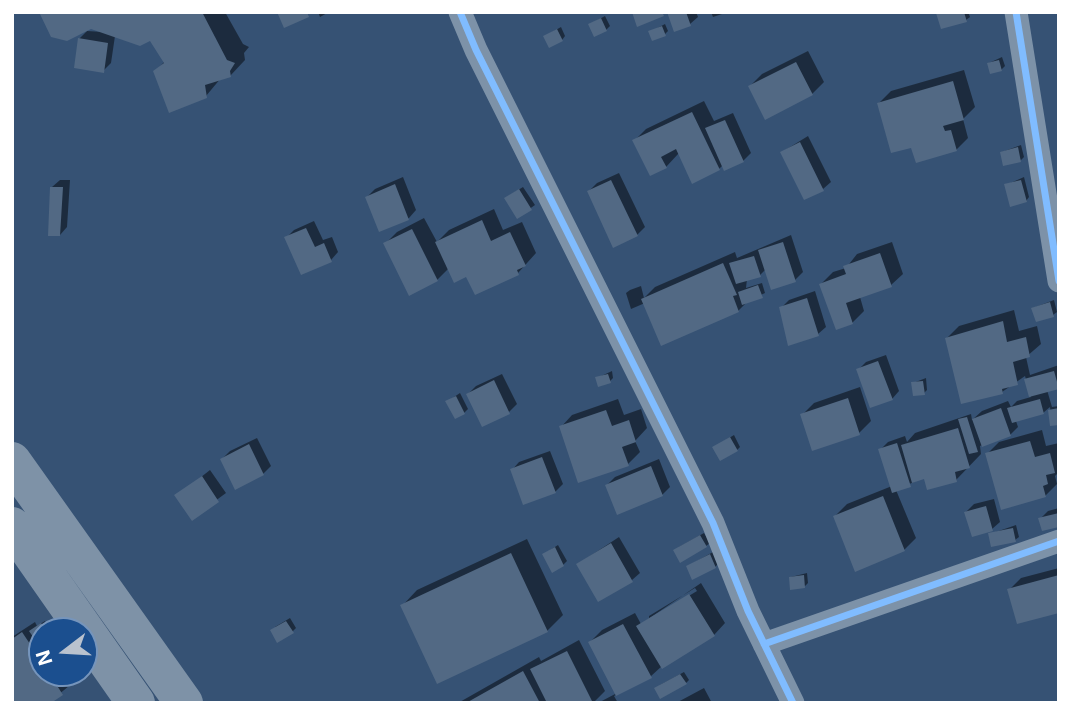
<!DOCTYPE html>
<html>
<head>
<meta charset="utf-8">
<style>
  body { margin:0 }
  #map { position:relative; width:1071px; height:715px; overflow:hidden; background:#365274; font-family:Inter,sans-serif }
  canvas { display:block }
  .frame { position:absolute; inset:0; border:14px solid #fff; pointer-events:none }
  .north { position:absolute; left:28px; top:617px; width:70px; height:70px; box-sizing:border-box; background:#1b4f8f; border:2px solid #7695bc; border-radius:50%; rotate:253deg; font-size:19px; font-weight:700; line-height:28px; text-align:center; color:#fff }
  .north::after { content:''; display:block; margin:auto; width:24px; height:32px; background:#b9c2ce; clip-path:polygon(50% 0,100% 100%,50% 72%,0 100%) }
</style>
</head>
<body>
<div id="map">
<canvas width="1071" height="715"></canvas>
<div class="frame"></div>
<div class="north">N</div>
</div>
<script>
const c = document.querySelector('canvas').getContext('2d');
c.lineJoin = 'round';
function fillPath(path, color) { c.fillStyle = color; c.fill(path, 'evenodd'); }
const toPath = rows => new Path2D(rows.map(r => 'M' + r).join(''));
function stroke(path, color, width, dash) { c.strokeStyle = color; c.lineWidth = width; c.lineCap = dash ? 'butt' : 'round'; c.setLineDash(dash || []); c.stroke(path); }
const shadow = toPath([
  [41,12,225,12,243,44,249,47,244,53,245,60,230,76,221,78,206,96,155,72,165,61,151,39,115,36,111,63,103,71,79,39,87,31,103,32],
  [318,12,329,12,320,17],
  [669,12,696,12,698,17,690,24],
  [711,12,728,12,713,17],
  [940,12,968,12,970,17,966,20],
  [605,16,610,26,606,30,590,24],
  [665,24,668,31,665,34,650,32],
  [561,27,565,36,562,40,545,36],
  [808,51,824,82,812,94,750,86,762,74],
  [1002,57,1005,66,1001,70,989,63],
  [964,70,975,107,963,119,968,138,956,150,912,145,879,103,891,91],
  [704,101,714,121,733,113,751,153,743,161,723,165,719,169,679,153,666,167,634,141,646,129],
  [808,136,831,182,823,189,782,152],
  [1021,145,1024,157,1021,160,1002,152],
  [619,173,645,227,637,235,589,191,597,183],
  [403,177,416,210,409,218,380,230,367,197,375,189],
  [1024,177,1029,197,1026,201,1006,185],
  [60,180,70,180,67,227,60,235,52,187],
  [523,187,535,205,518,217,510,195],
  [494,209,503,230,522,222,536,253,518,273,467,275,449,268,437,280,385,244,397,232,424,218,437,242,449,230],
  [314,221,323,240,332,237,338,252,331,260,286,238,294,230],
  [791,235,803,272,795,280,766,269,760,275,747,279,746,288,762,283,765,293,748,301,738,311,645,303,631,309,626,293,630,290,641,286,644,298,655,287,735,252,737,258],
  [892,242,903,274,891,285,860,297,864,311,852,323,821,284,833,272,846,268,857,254],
  [815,291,826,327,818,334,789,344,781,308,789,300],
  [1054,300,1057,312,1053,315,1033,308],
  [1014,310,1019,331,1037,326,1041,344,1026,357,1030,375,1059,365,1059,386,1047,390,1052,407,1059,406,1059,423,1052,424,1050,407,1043,413,1016,421,1018,427,1010,435,980,446,981,454,956,480,925,477,896,490,916,538,904,550,835,516,847,504,892,486,880,450,888,442,905,436,907,442,915,433,971,414,972,420,982,411,1008,401,1011,407,1017,401,1031,397,1025,376,1002,392,947,338,959,326],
  [886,355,899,391,892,399,858,370,866,362],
  [612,371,613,378,610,381,597,378],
  [502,374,517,404,509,412,468,394,476,386],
  [926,378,927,390,924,393,913,383],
  [860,387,871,421,859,433,802,415,814,403],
  [460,393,468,409,464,413,448,401],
  [618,399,624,415,641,409,647,428,635,441,640,452,628,464,561,427,572,415],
  [1042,430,1046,446,1059,443,1059,472,1055,476,1057,484,1045,496,987,454,999,442],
  [734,435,740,447,737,450,714,447],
  [257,438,271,466,263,474,222,459,230,451],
  [550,451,563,484,555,492,512,470,519,462],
  [659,459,670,487,662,495,607,485,615,477],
  [210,470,226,493,192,518,177,496],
  [994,499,1000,522,992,529,966,512,974,504],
  [1059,508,1059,525,1040,519,1048,511],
  [1016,525,1019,537,1015,540,990,534],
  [704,533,710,543,706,546,679,547],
  [619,537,640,573,632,580,578,564],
  [527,539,563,615,547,631,402,606,417,590],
  [558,545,567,561,563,565,544,554],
  [713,552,719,563,715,567,688,566],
  [1059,568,1059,611,1009,590,1021,578],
  [807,573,808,583,805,586,791,577],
  [701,583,725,623,714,635,662,666,650,677,614,696,618,703,598,703,617,693,590,642,602,630,635,613,641,624],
  [695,588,697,591,649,620,649,616],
  [290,618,296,628,292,632,275,627],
  [45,621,51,631,42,631,42,673,68,673,74,682,48,703,12,703,12,637,35,622,37,626],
  [579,640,605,691,593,703,458,703,539,657,541,661],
  [684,672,689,680,686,683,660,685],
  [704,688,712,703,676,703]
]);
const building = toPath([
  [39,12,202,12,227,60,235,63,230,71,231,77,205,85,207,98,169,113,153,71,164,63,150,41,140,46,91,29,67,41,51,37],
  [277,12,307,12,309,17,284,28],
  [632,12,662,12,664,16,637,27],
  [667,12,686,12,691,26,674,32],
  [941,12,964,12,967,22,941,29,936,13],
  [601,18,607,31,594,37,588,24],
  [662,26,666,36,652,41,648,31],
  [557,29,563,41,549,48,543,36],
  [78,38,108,43,104,73,74,68],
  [999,60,1002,71,990,74,987,63],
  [796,62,813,95,765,120,748,86],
  [953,81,964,120,943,126,945,131,951,130,957,151,916,163,911,148,891,153,877,103],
  [692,112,720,170,692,184,676,149,661,157,667,168,650,176,632,140],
  [725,120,744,162,724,171,705,128],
  [800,142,824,191,804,200,780,152],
  [1018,147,1021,162,1003,166,1000,152],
  [611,180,638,236,613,248,587,191],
  [1021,180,1027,202,1010,207,1004,184],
  [395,184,409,220,379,232,365,197],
  [50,187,63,187,60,236,48,236],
  [519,189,532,210,517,219,504,198],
  [482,220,491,241,510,232,526,266,517,270,519,275,475,295,466,277,454,283,435,242],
  [306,228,315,247,324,243,332,262,301,275,284,237],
  [412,229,438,281,409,296,383,243],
  [783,242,796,282,771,290,758,250],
  [880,253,892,287,846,303,853,324,836,330,819,284,846,274,843,266],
  [754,256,761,277,736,284,729,263],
  [723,263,737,295,733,296,739,312,661,346,641,299],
  [758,285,763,298,742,305,738,292],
  [807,298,819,336,788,346,779,307],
  [1050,302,1054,317,1036,322,1031,308],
  [1003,321,1007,342,1026,337,1030,357,1013,362,1018,385,1002,389,1003,394,961,404,945,338],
  [878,361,893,400,870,408,856,369],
  [1054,371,1059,389,1029,397,1024,379],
  [608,374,611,383,598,387,595,377],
  [494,380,510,414,482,427,466,394],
  [923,381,925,395,913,396,911,382],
  [456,396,465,414,455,419,445,401],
  [848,398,860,435,812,451,800,414],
  [1040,399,1044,414,1012,423,1007,408],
  [1001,408,1011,436,982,447,972,419],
  [1059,408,1059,425,1050,426,1048,410],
  [606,410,612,426,629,420,636,442,622,447,629,466,578,483,559,426],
  [967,417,978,452,969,454,958,419],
  [958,428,970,468,955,472,957,482,927,490,924,479,912,483,901,445],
  [730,437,738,451,720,461,712,447],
  [1030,441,1035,457,1050,453,1055,473,1046,475,1048,484,1043,486,1046,497,1001,510,985,453],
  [897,443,911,487,892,493,878,449],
  [249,444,264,475,235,490,220,459],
  [542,457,556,493,523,505,510,469],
  [651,466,663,496,617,515,605,485],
  [202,476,219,502,192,521,174,495],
  [883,496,905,551,855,572,833,516],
  [986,506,993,531,972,537,964,512],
  [1059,513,1059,527,1042,531,1038,518],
  [1013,528,1016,542,991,547,988,533],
  [700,535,707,547,680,563,673,550],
  [611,543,633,582,598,602,576,564],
  [555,547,564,566,552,573,542,554],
  [511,553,548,632,437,684,400,605],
  [710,554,716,568,692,580,686,566],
  [804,575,805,588,790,590,789,577],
  [1059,575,1059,613,1017,624,1007,589],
  [689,594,715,636,662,669,636,626],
  [286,621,294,633,277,643,270,630],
  [41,623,46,631,42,631,42,650,29,631],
  [623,624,652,678,616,696,588,642],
  [22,632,42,662,42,673,49,673,63,695,51,703,12,703,12,639],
  [567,651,593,703,547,703,530,669],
  [523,671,540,703,466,703],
  [680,674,687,684,660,699,654,688]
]);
const street = toPath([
  [460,12,476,50,713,523,748,611,793,703],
  [1016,12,1059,281],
  [764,644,1059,541]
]);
const highway = toPath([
  [12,461,184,703],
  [12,526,136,703]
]);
const cycleway = toPath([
  [460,12,476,50,713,523,748,611,793,703],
  [1016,12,1059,281],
  [764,644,1059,541]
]);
fillPath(shadow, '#0007');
fillPath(building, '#526984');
stroke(street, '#7d92a8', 23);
stroke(highway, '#7e92a7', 38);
stroke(cycleway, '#80bcff', 7);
</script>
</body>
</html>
